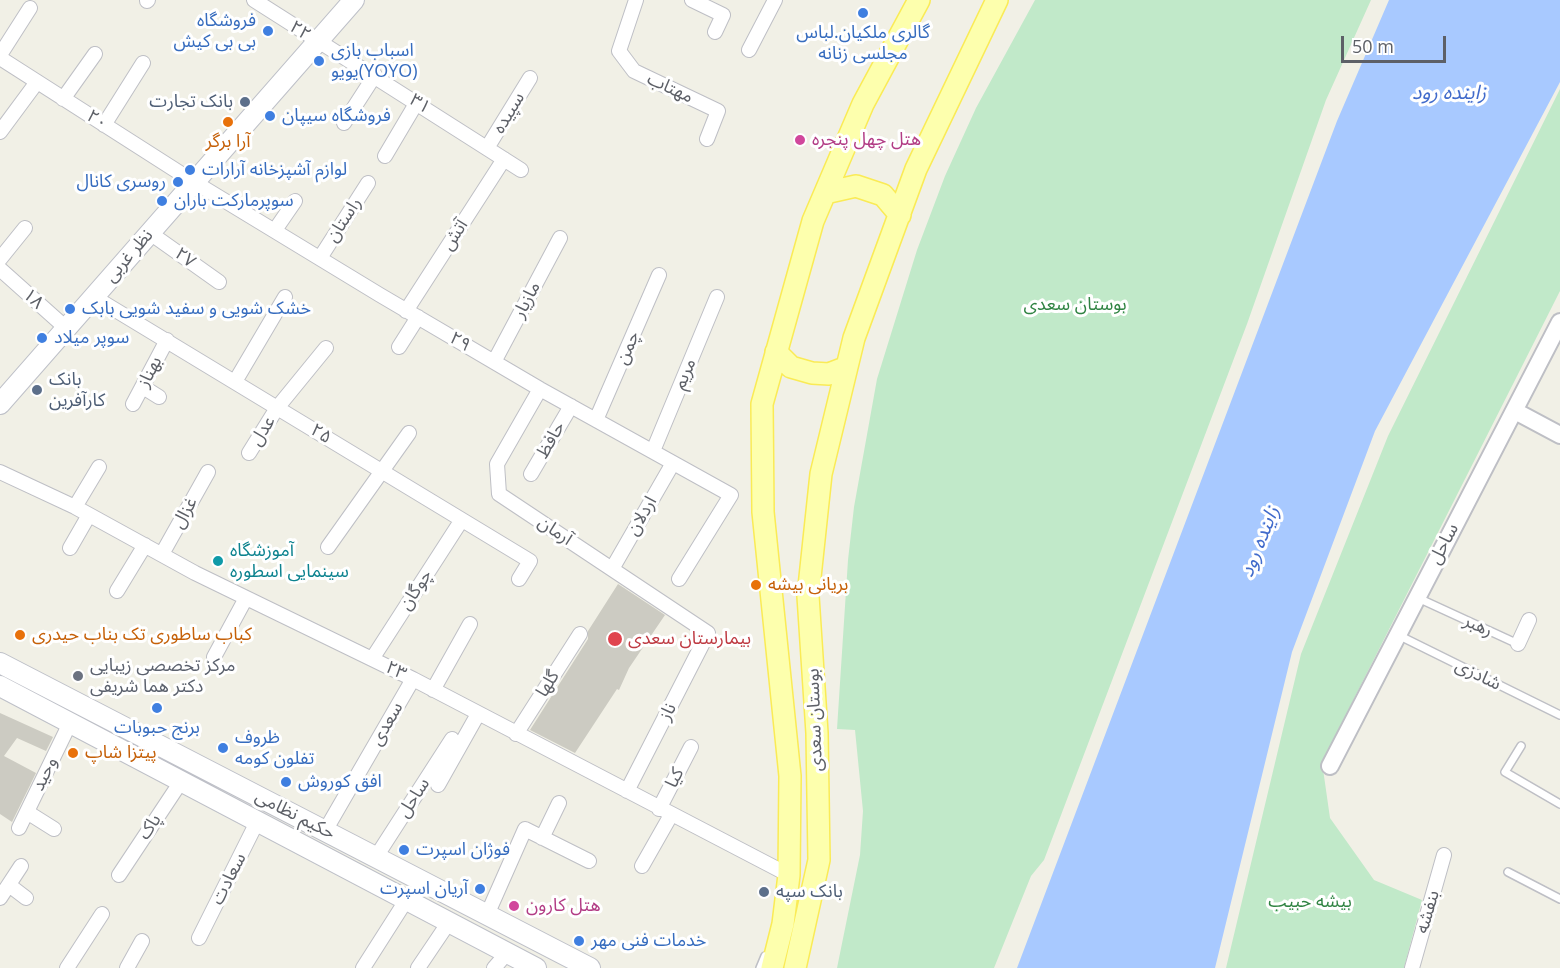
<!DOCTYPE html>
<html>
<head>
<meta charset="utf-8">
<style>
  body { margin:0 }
  #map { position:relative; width:1560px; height:968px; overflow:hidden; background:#f1f0e6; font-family:"Open Sans",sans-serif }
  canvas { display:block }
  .scale { position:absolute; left:1341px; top:36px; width:105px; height:27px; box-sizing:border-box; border:3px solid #5d6067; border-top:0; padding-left:8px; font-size:18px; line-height:21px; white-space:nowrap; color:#5d6067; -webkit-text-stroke:4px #fff; paint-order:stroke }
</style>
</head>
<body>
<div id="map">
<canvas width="1560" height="968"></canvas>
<div class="scale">50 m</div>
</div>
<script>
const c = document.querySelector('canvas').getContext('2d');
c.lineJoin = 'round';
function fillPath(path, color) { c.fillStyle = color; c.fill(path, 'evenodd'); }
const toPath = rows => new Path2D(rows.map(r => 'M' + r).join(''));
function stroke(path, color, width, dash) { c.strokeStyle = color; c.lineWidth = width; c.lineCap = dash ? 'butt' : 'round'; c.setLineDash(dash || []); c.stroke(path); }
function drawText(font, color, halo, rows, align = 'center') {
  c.font = font + ' "Open Sans","Noto Sans Arabic",sans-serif'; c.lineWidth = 6; c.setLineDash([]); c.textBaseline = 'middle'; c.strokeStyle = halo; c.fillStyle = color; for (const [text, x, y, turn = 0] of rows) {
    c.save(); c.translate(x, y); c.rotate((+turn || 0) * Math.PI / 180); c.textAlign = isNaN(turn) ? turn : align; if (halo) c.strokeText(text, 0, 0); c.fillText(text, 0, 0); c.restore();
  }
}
const green = toPath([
  [1035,0,1371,0,1326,100,1247,324,1044,860,1031,876,994,968,837,968,860,855,863,811,855,730,837,729,848,560,854,507,877,379,917,250,945,176,976,108],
  [1560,89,1560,291,1322,762,1330,818,1374,880,1422,900,1404,968,1226,968,1301,654,1388,436]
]);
const water = toPath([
  [1389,0,1560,0,1560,82,1375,431,1292,652,1215,968,1017,968,1337,121]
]);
const building = toPath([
  [618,584,665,615,629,668,619,690,617,689,575,753,530,730,588,639,588,631],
  [0,713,53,737,46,751,17,738,4,756,36,773,12,822,0,814]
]);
const service = toPath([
  [1418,598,1518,644],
  [1398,635,1560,715],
  [1521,746,1505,772,1560,804],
  [1508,872,1560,899],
  [760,968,765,956]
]);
const minor = toPath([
  [254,0,521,170],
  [636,0,619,51,634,71,718,111,707,139],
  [692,0,723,15,715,32],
  [147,1,148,0],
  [749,50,775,0],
  [0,55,30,8],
  [0,58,194,182,380,295,540,389,731,495,679,579],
  [63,99,95,54],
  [344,123,375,75],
  [104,125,143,63],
  [0,132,37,82],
  [487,148,530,78],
  [385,156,417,102],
  [275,230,295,201],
  [150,233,219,282],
  [320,258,368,183],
  [0,259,25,228],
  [0,269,66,328],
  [94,297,530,561,519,579],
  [406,311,504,159],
  [399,347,418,317],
  [494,362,560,238],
  [236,380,285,297],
  [143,387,159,397],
  [540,389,497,464,499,494,708,633,627,791],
  [133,404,167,340],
  [596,420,659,275],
  [653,451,717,297],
  [249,453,277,408,326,348],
  [0,472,75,507,195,573,413,679,789,875],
  [531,474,571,406],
  [75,507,99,467],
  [328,547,409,433],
  [70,548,89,515],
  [162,554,208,472],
  [612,569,673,463],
  [117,591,145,545],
  [1518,644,1529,620],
  [214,657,246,598],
  [372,659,461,521],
  [433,690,470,624],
  [516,734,580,634],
  [438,785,478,714],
  [659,809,691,747],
  [27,812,54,829],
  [19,828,71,721],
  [325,831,413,679],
  [542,838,559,803],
  [376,857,452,739],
  [642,866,671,815],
  [119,875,182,780],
  [9,885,26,898],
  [0,898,21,866],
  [487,915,525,829,589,861],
  [199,938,258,820],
  [67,968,102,914],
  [127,968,142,941],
  [363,968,407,899],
  [418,968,449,922],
  [494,968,507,953],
  [1412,968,1444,855]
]);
const tertiary = toPath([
  [1515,411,1560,435],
  [1330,766,1560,322]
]);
const secondary = toPath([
  [0,404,354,0],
  [0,663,590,968],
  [0,686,536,968]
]);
const primary = toPath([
  [825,193,856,186,883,195,900,215],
  [776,352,791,367,812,373,829,374,847,367],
  [772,968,783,924,789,875,790,776,763,512,762,404,813,221,863,104,919,0],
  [795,968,819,860,817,733,808,596,821,474,854,338,916,169,997,0]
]);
const markers = [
  [863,13,6,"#3f7fe0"],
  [268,31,6,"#3f7fe0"],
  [319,61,6,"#3f7fe0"],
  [245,102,6,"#5c6f8a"],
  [270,116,6,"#3f7fe0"],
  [228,122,6,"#e8710a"],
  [800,140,6,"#d1479c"],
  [190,170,6,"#3f7fe0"],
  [178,182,6,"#3f7fe0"],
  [162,201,6,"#3f7fe0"],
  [70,309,6,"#3f7fe0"],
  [42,338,6,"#3f7fe0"],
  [37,390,6,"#5c6f8a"],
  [218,561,6,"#0f9aa8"],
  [756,585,6,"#e8710a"],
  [20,635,6,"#e8710a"],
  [615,639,8,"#e0444e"],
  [78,676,6,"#6b7280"],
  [157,708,6,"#3f7fe0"],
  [223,748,6,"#3f7fe0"],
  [73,753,6,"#e8710a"],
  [286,782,6,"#3f7fe0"],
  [404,850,6,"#3f7fe0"],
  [480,889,6,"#3f7fe0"],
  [764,892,6,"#5c6f8a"],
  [514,906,6,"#d1479c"],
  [579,941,6,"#3f7fe0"]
];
const shopNames = [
  ["فروشگاه",256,21,"right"],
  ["بی بی کیش",256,42,"right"],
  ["گالری ملکیان.لباس",863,33,"center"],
  ["مجلسی زنانه",863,54,"center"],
  ["اسباب بازی",331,51],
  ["یویو(YOYO)",331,72],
  ["فروشگاه سیپان",282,116],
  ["لوازم آشپزخانه آرارات",202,170],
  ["روسری کانال",166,182,"right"],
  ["سوپرمارکت باران",174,201],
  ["خشک شویی و سفید شویی بابک",82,309],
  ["سوپر میلاد",54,338],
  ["برنج حبوبات",157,728,"center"],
  ["ظروف",235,738],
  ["تفلون کومه",235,759],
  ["افق کوروش",298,782],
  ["فوژان اسپرت",416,850],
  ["آریان اسپرت",468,889,"right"],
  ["خدمات فنی مهر",591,941]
];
const streetNames = [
  ["۲۲",300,31,34],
  ["مهتاب",670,88,25],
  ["۳۱",420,104,33],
  ["سپیده",509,113,-59],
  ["۲۰",97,120,33],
  ["راستان",344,220,-57],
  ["آتش",455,235,-57],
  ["نظر غربی",129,256,-49],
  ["۲۷",185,258,36],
  ["۱۸",33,299,42],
  ["مازیار",527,300,-62],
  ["۲۹",460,342,30],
  ["چمن",628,348,-67],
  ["بهناز",150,372,-63],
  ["مریم",685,374,-67],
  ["عدل",263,431,-58],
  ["۲۵",321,434,31],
  ["حافظ",551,440,-60],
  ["غزال",185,513,-61],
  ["اردلان",642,516,-60],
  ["آرمان",555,531,34],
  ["ساحل",1444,544,-62],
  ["چوگان",416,590,-57],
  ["رهبر",1478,626,25],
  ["۲۳",396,671,26],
  ["شادزی",1478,675,26],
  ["گلها",548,684,-58],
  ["ناز",668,712,-63],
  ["بوستان سعدی",815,720,-92],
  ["سعدی",387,724,-60],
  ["وحید",45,774,-64],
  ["کیا",675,778,-63],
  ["ساحل",414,798,-57],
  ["حکیم نظامی",295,815,27],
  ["پاک",150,827,-57],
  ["سعادت",229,879,-63],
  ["بنفشه",1428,912,-74]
];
const serviceNames = [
  ["بانک تجارت",233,102,"right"],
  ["بانک",49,380],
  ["کارآفرین",49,401],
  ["بانک سپه",776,892]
];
const hotelNames = [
  ["هتل چهل پنجره",812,140],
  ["هتل کارون",526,906]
];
const foodNames = [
  ["آرا برگر",228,142,"center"],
  ["بریانی بیشه",768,585],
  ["کباب ساطوری تک بناب حیدری",32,635],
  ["پیتزا شاپ",85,753]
];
const parkNames = [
  ["بوستان سعدی",1075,305],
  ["بیشه حبیب",1310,902]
];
const cultureNames = [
  ["آموزشگاه",230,551],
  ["سینمایی اسطوره",230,572]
];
const healthNames = [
  ["بیمارستان سعدی",628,639]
];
const worshipNames = [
  ["مرکز تخصصی زیبایی",90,666],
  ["دکتر هما شریفی",90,687]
];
const waterNames = [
  ["زاینده رود",1449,93],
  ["زاینده رود",1260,542,-68]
];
fillPath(green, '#c1e9c9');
fillPath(water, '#a8c9ff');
fillPath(building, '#cccbc2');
stroke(service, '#bebfc5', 10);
stroke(minor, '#bebfc5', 16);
stroke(tertiary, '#bebfc5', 20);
stroke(secondary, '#bec0c8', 22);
stroke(primary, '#faeb56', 24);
stroke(service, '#fff', 7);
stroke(minor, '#fff', 14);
stroke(tertiary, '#fff', 16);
stroke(secondary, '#fff', 20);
stroke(primary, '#fdffad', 21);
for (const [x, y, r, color] of markers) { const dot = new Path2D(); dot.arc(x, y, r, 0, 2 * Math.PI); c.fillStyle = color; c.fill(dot); stroke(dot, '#fff', 2); }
drawText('18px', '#366cbe', '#fff', shopNames, 'left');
drawText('18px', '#5d6067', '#fff', streetNames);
drawText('18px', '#4e5e75', '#fff', serviceNames, 'left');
drawText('18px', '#b23c85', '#fff', hotelNames, 'left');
drawText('18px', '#c56008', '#fff', foodNames, 'left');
drawText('18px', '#308443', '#fff', parkNames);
drawText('18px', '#0d838f', '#fff', cultureNames, 'left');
drawText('18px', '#be3a42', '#fff', healthNames, 'left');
drawText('18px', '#5b616d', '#fff', worshipNames, 'left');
drawText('italic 20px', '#416bcb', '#fff', waterNames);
</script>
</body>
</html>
